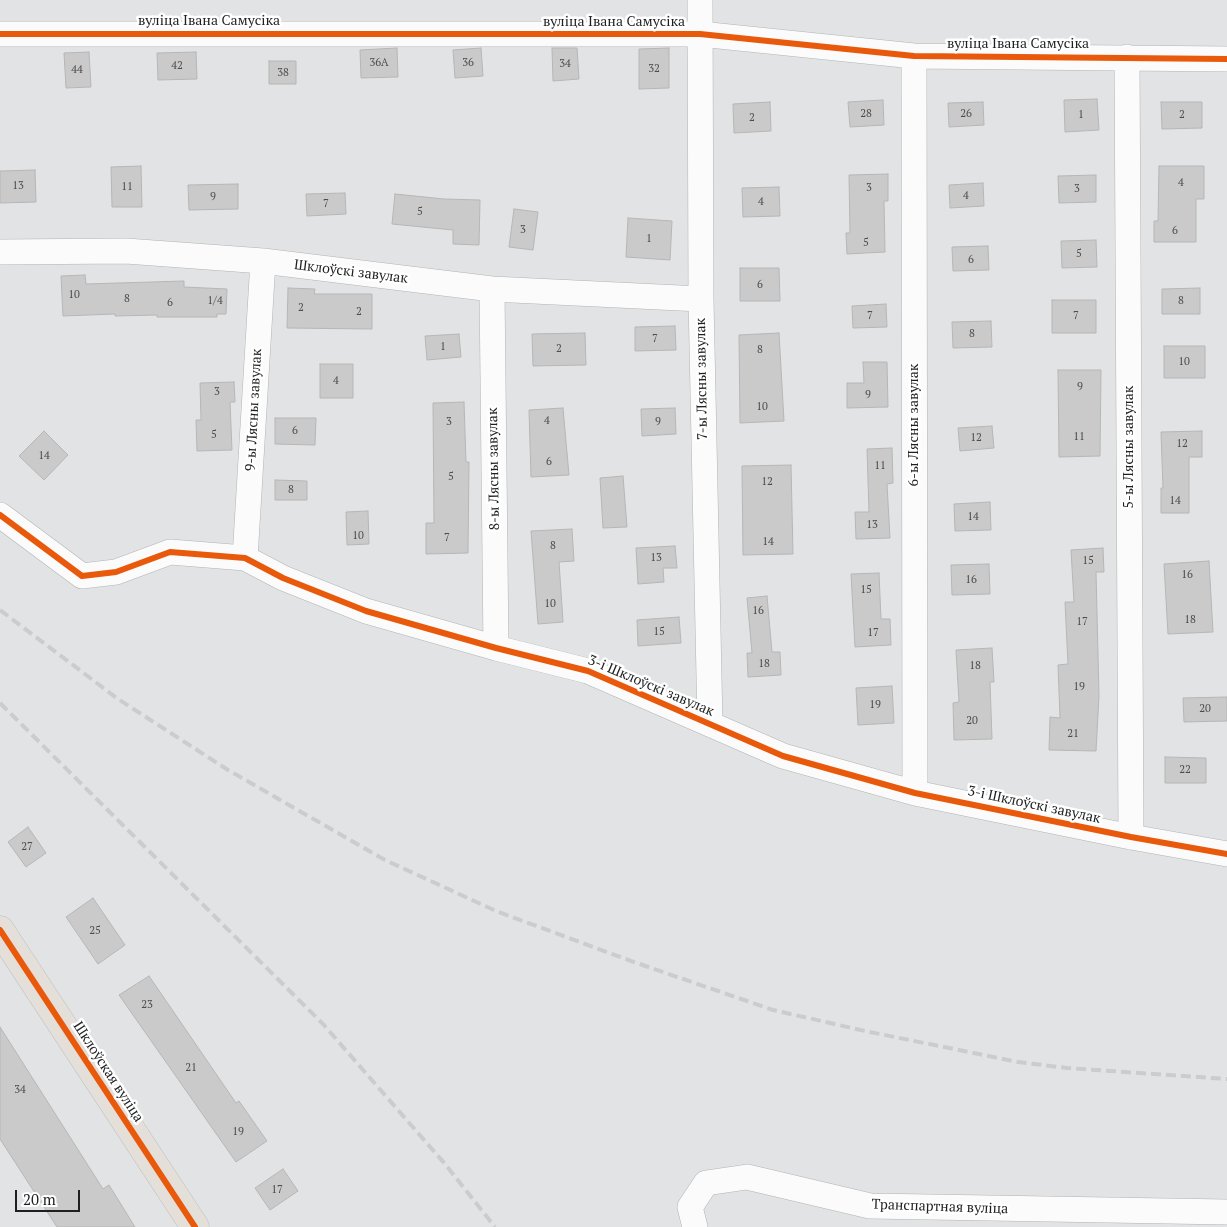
<!DOCTYPE html>
<html>
<head>
<meta charset="utf-8">
<style>
  body { margin:0 }
  #map { position:relative; width:1227px; height:1227px; overflow:hidden; background:#e2e3e5; font-family:"PT Serif",serif }
  canvas { display:block }
  .scale { position:absolute; left:15px; top:1190px; width:65px; height:22px; box-sizing:border-box; border:2px solid #1e1f20; border-top:0; padding-left:6px; font-size:15px; line-height:18px; white-space:nowrap; color:#1e1f20; -webkit-text-stroke:4px #fff; paint-order:stroke }
</style>
</head>
<body>
<div id="map">
<canvas width="1227" height="1227"></canvas>
<div class="scale">20 m</div>
</div>
<script>
const c = document.querySelector('canvas').getContext('2d');
c.lineJoin = 'round';
function fillPath(path, color) { c.fillStyle = color; c.fill(path, 'evenodd'); }
const toPath = rows => new Path2D(rows.map(r => 'M' + r).join(''));
function stroke(path, color, width, dash) { c.strokeStyle = color; c.lineWidth = width; c.lineCap = dash ? 'butt' : 'round'; c.setLineDash(dash || []); c.stroke(path); }
function drawText(font, color, halo, rows, align = 'center') {
  c.font = font + ' "PT Serif",serif'; c.lineWidth = 5; c.setLineDash([]); c.textBaseline = 'middle'; c.strokeStyle = halo; c.fillStyle = color; for (const [text, x, y, turn = 0] of rows) {
    c.save(); c.translate(x, y); c.rotate((+turn || 0) * Math.PI / 180); c.textAlign = isNaN(turn) ? turn : align; if (halo) c.strokeText(text, 0, 0); c.fillText(text, 0, 0); c.restore();
  }
}
const building = toPath([
  [397,48,398,77,361,78,360,50,397,48],
  [481,48,483,76,455,78,453,50,481,48],
  [552,48,577,48,579,79,553,81,552,48],
  [669,48,669,88,639,89,639,49,669,48],
  [89,52,91,87,66,88,64,53,89,52],
  [196,52,197,79,158,80,157,53,196,52],
  [269,61,296,61,296,84,269,84,269,61],
  [1097,99,1099,130,1065,132,1064,100,1097,99],
  [883,100,884,125,850,127,848,102,883,100],
  [770,102,771,131,734,133,733,104,770,102],
  [983,102,984,125,949,127,948,103,983,102],
  [1161,102,1202,102,1202,128,1162,129,1161,102],
  [141,166,142,207,112,207,111,167,141,166],
  [1159,166,1204,166,1204,199,1196,199,1196,242,1154,242,1154,221,1158,221,1159,166],
  [35,170,36,202,0,203,0,171,35,170],
  [888,174,888,201,884,201,885,252,847,254,846,233,850,233,849,175,888,174],
  [1096,175,1096,202,1059,203,1058,176,1096,175],
  [983,183,984,206,950,208,949,185,983,183],
  [238,184,238,209,189,210,188,185,238,184],
  [779,187,780,216,743,217,742,188,779,187],
  [345,193,346,214,307,216,306,194,345,193],
  [395,194,444,199,480,200,479,245,453,244,453,230,392,224,395,194],
  [514,209,538,212,533,250,509,247,514,209],
  [628,218,672,221,670,260,626,257,628,218],
  [1096,240,1097,267,1062,268,1061,241,1096,240],
  [988,246,989,270,953,271,952,247,988,246],
  [740,268,779,268,780,301,740,301,740,268],
  [85,275,86,284,184,281,184,287,227,289,226,314,217,314,217,317,157,317,157,315,115,316,115,314,63,316,61,276,85,275],
  [288,288,315,289,314,294,372,294,372,329,287,328,288,288],
  [1200,288,1200,314,1162,314,1162,289,1200,288],
  [1052,300,1096,300,1096,333,1052,333,1052,300],
  [886,304,887,327,853,328,852,306,886,304],
  [991,321,992,347,953,348,952,322,991,321],
  [675,326,676,350,635,351,635,327,675,326],
  [585,333,586,365,533,366,532,334,585,333],
  [779,333,784,421,740,423,739,335,779,333],
  [459,334,461,357,427,360,425,336,459,334],
  [1164,346,1205,346,1205,378,1164,378,1164,346],
  [863,362,887,362,888,407,847,408,847,383,864,383,863,362],
  [320,364,353,364,353,398,320,398,320,364],
  [1058,370,1101,370,1100,456,1059,457,1058,370],
  [234,382,235,402,230,402,232,450,197,451,196,420,201,420,200,383,234,382],
  [464,402,466,462,469,462,468,553,426,554,426,523,434,523,433,403,464,402],
  [563,408,569,475,531,477,529,410,563,408],
  [675,408,676,434,642,436,641,409,675,408],
  [275,418,316,418,315,445,275,444,275,418],
  [992,426,994,448,960,451,958,428,992,426],
  [44,431,68,455,44,480,19,456,44,431],
  [1202,431,1202,457,1189,457,1189,513,1161,513,1161,488,1163,488,1161,432,1202,431],
  [892,448,893,483,887,484,890,538,856,539,855,512,869,512,867,449,892,448],
  [791,465,793,554,743,555,742,466,791,465],
  [623,476,627,527,603,528,600,478,623,476],
  [275,480,307,481,307,500,275,500,275,480],
  [990,502,991,530,955,531,954,504,990,502],
  [368,511,369,544,347,545,346,512,368,511],
  [572,529,574,561,559,562,563,622,538,624,531,531,572,529],
  [675,546,677,568,663,568,664,582,638,584,636,548,675,546],
  [1103,548,1104,572,1096,572,1099,696,1096,751,1049,750,1050,717,1060,718,1058,665,1068,664,1065,602,1074,602,1071,550,1103,548],
  [1209,561,1213,632,1168,634,1164,564,1209,561],
  [989,564,990,594,952,595,951,565,989,564],
  [879,573,881,619,890,619,891,645,855,647,851,574,879,573],
  [767,596,772,652,780,652,781,675,748,677,747,653,752,653,747,598,767,596],
  [679,617,681,643,638,646,637,620,679,617],
  [992,648,994,682,990,682,992,739,954,740,953,703,959,702,956,650,992,648],
  [892,686,894,723,858,725,856,688,892,686],
  [1227,697,1227,721,1184,722,1183,698,1227,697],
  [1165,757,1206,758,1206,783,1165,783,1165,757],
  [28,827,46,853,26,867,8,842,28,827],
  [93,898,125,945,98,964,66,917,93,898],
  [149,976,236,1103,239,1101,267,1141,236,1162,119,995,149,976],
  [0,1027,103,1189,109,1185,135,1227,57,1227,0,1139,0,1027],
  [283,1169,298,1191,270,1210,255,1188,283,1169]
]);
const minor = toPath([
  [700,0,701,299,710,724],
  [0,34,700,34,914,56,1227,59],
  [914,56,915,793],
  [1127,57,1131,837],
  [0,252,126,251,263,261,492,289,701,299],
  [492,289,496,648],
  [0,515,82,576,116,572,170,552,245,558,283,578,366,611,496,648,588,671,783,756,915,793,1131,837,1227,854],
  [245,558,263,261],
  [695,1227,690,1207,706,1183,747,1177,870,1206,1227,1212]
]);
const major = toPath([
  [0,930,195,1227]
]);
const rail = toPath([
  [0,610,118,699,228,770,385,860,496,911,631,961,773,1010,865,1031,1018,1062,1067,1068,1227,1079],
  [0,703,323,1024,445,1164,495,1227]
]);
const cycleway = toPath([
  [0,34,700,34,914,56,1227,59],
  [0,515,82,576,116,572,170,552,245,558,283,578,366,611,496,648,588,671,783,756,915,793,1131,837,1227,854],
  [0,930,195,1227]
]);
const numberNames = [
  ["36А",379,63],
  ["36",468,63],
  ["34",565,64],
  ["42",177,66],
  ["32",654,69],
  ["44",77,70],
  ["38",283,73],
  ["28",866,114],
  ["26",966,114],
  ["1",1081,115],
  ["2",1182,115],
  ["2",752,118],
  ["4",1181,183],
  ["13",18,186],
  ["11",127,187],
  ["3",869,188],
  ["3",1077,189],
  ["4",966,196],
  ["9",213,197],
  ["4",761,202],
  ["7",326,204],
  ["5",420,212],
  ["3",523,230],
  ["6",1175,231],
  ["1",649,239],
  ["5",866,243],
  ["5",1079,254],
  ["6",971,260],
  ["6",760,285],
  ["10",74,295],
  ["8",127,299],
  ["1/4",215,301],
  ["8",1181,301],
  ["6",170,303],
  ["2",301,308],
  ["2",359,312],
  ["7",870,316],
  ["7",1076,316],
  ["8",972,334],
  ["7",655,339],
  ["1",443,347],
  ["2",559,349],
  ["8",760,350],
  ["10",1184,362],
  ["4",336,381],
  ["9",1080,387],
  ["3",217,392],
  ["9",868,395],
  ["10",762,407],
  ["4",547,421],
  ["3",449,422],
  ["9",658,422],
  ["6",295,431],
  ["5",214,435],
  ["11",1079,437],
  ["12",976,438],
  ["12",1182,444],
  ["14",44,456],
  ["6",549,462],
  ["11",880,466],
  ["5",451,477],
  ["12",767,482],
  ["8",291,490],
  ["14",1175,501],
  ["14",973,517],
  ["13",872,525],
  ["10",358,536],
  ["7",447,538],
  ["14",768,542],
  ["8",553,546],
  ["13",656,558],
  ["15",1088,561],
  ["16",1187,575],
  ["16",971,580],
  ["15",866,590],
  ["10",550,604],
  ["16",758,611],
  ["18",1190,620],
  ["17",1082,622],
  ["15",659,632],
  ["17",873,633],
  ["18",764,664],
  ["18",975,666],
  ["19",1079,687],
  ["19",875,705],
  ["20",1205,709],
  ["20",972,721],
  ["21",1073,734],
  ["22",1185,770],
  ["27",27,847],
  ["25",95,931],
  ["23",147,1005],
  ["21",191,1068],
  ["34",20,1090],
  ["19",238,1132],
  ["17",277,1190]
];
const streetNames = [
  ["вуліца Івана Самусіка",209,21],
  ["вуліца Івана Самусіка",614,22],
  ["вуліца Івана Самусіка",1018,44],
  ["Шклоўскі завулак",351,272,7],
  ["7-ы Лясны завулак",702,379,-91],
  ["9-ы Лясны завулак",254,410,-87],
  ["6-ы Лясны завулак",914,425,-90],
  ["5-ы Лясны завулак",1129,447,-90],
  ["8-ы Лясны завулак",494,469,-91],
  ["3-і Шклоўскі завулак",651,686,23],
  ["3-і Шклоўскі завулак",1034,805,12],
  ["Шклоўская вуліца",108,1072,57],
  ["Транспартная вуліца",940,1207,2]
];
fillPath(building, '#cacaca');
stroke(building, '#b6b6b6', 1);
stroke(minor, '#b2b3b4', 26);
stroke(major, '#bfbfc0', 29);
stroke(minor, '#fbfbfb', 25);
stroke(major, '#e4dfd9', 28);
stroke(rail, '#ccc', 4, [10, 5]);
stroke(cycleway, '#e8590c', 6);
drawText('11px', '#4c4c4d', null, numberNames);
drawText('14px', '#1e1f20', '#fff', streetNames);
</script>
</body>
</html>
